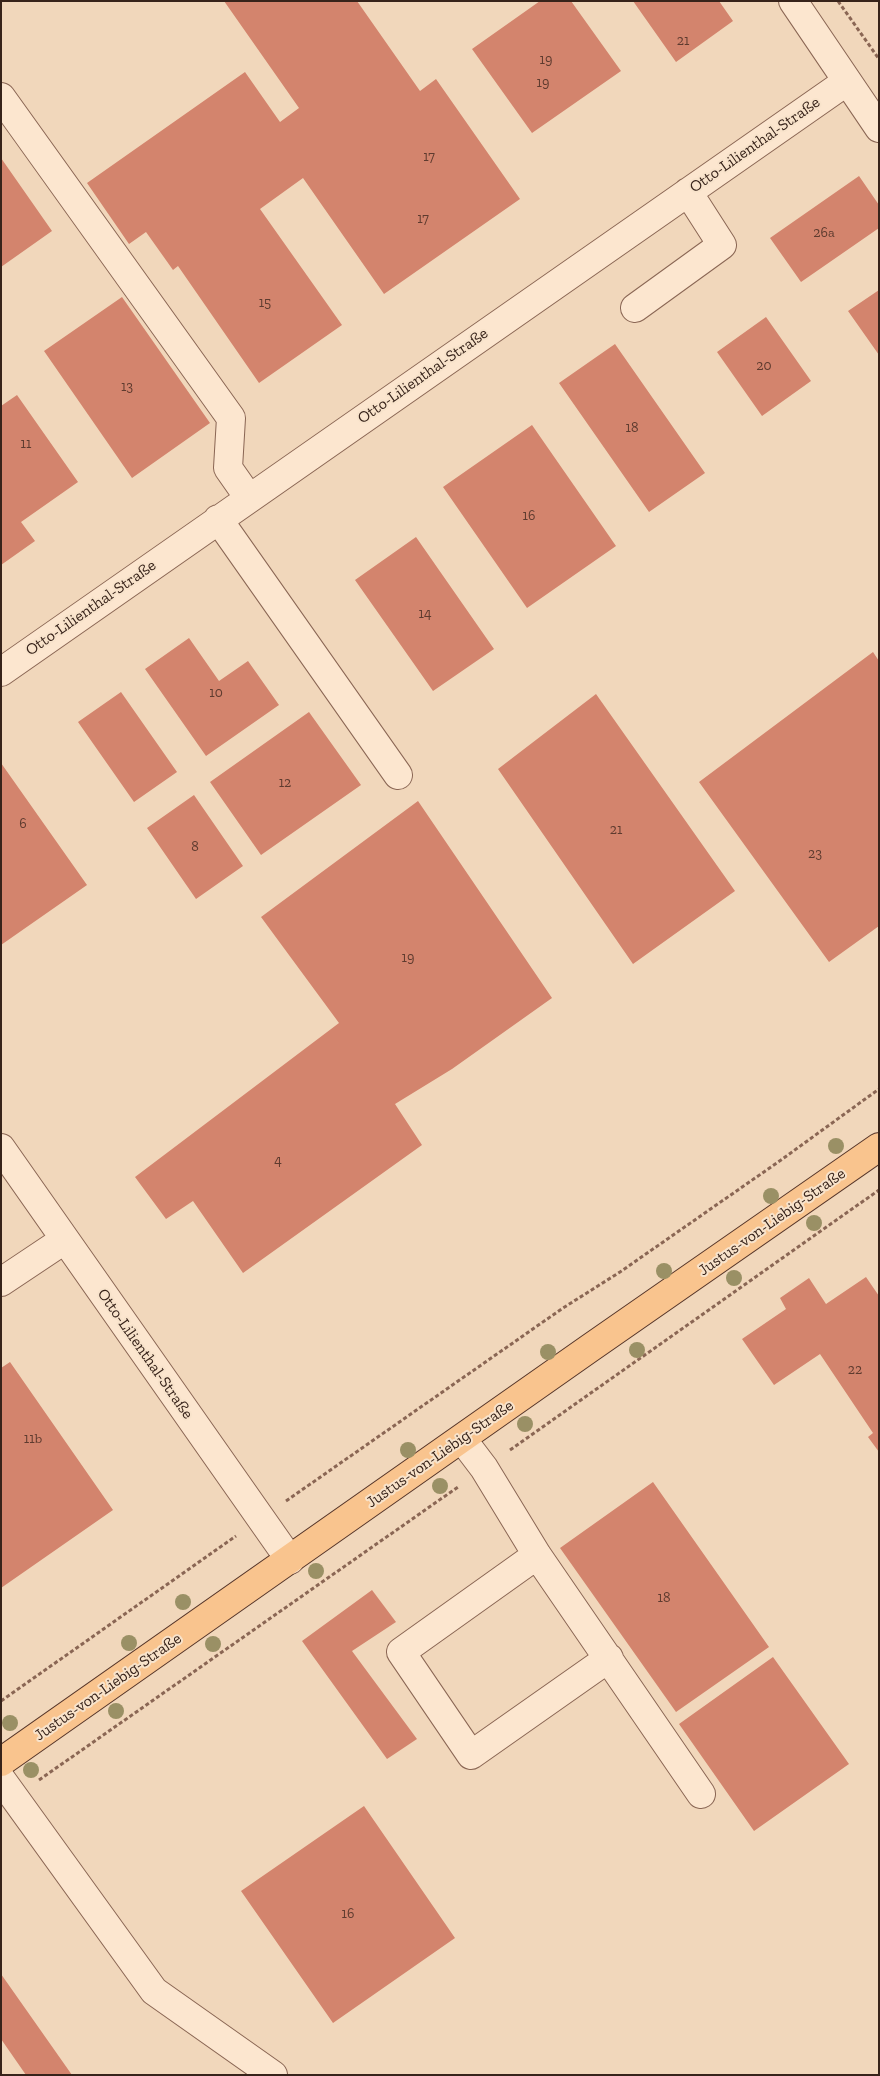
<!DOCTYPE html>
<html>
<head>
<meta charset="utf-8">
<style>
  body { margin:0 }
  #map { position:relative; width:880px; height:2076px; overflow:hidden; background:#f1d7bb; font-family:"Zilla Slab",serif }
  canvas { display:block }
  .frame { position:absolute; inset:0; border:2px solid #37231a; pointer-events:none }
</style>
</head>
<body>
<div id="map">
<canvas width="880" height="2076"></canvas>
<div class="frame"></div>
</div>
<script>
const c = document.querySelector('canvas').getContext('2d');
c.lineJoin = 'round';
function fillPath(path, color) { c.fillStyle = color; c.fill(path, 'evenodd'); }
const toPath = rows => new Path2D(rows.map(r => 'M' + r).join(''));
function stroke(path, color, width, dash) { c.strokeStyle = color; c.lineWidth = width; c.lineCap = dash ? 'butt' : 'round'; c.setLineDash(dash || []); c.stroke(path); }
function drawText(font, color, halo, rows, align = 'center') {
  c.font = font + ' "Zilla Slab",serif'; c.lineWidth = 4; c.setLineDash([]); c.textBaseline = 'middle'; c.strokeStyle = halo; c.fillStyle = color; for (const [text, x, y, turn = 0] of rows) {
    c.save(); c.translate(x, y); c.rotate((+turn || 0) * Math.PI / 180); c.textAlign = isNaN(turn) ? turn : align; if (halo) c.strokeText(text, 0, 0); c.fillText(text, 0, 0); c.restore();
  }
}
const building = toPath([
  [224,1,357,1,420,91,436,79,520,199,384,294,303,178,260,209,342,325,259,383,178,266,173,270,146,232,129,244,87,183,245,72,280,122,299,108],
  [540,1,571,1,621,71,532,133,472,49],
  [633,1,719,1,733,21,676,62],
  [1,158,52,231,1,267],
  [859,176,879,205,879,228,801,282,770,238],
  [879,290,879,355,848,311],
  [122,297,210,423,132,478,44,351],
  [766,317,811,381,762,416,717,352],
  [615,344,705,473,649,512,559,383],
  [17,395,78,482,21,522,35,541,1,565,1,406],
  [532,425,616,546,527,608,443,487],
  [416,537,494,649,433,691,355,580],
  [189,638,219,681,248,661,279,705,206,756,145,669],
  [873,652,879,661,879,926,829,962,699,782],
  [121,692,177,772,134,802,78,722],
  [596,694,735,891,633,964,498,769],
  [309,712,361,785,261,855,210,782],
  [1,763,87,885,1,945],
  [194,795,243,866,196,899,147,828],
  [418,801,552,998,452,1069,395,1104,422,1145,243,1273,193,1201,166,1219,135,1177,339,1023,261,917],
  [866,1277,879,1296,879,1452,868,1437,873,1433,820,1354,774,1385,742,1339,786,1309,780,1298,809,1278,826,1304],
  [10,1362,113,1510,1,1588,1,1368],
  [653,1482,769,1647,676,1712,560,1548],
  [372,1590,396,1622,352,1651,417,1739,387,1759,302,1641],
  [773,1657,849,1764,754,1831,679,1724],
  [364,1806,455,1938,333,2023,241,1891],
  [1,1974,72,2075,26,2075,1,2039]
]);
const path = toPath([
  [838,1,879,59],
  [510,1450,879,1190],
  [286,1501,563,1308,620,1272,781,1160,879,1089],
  [1,1701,236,1536],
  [39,1780,458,1487]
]);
const minor = toPath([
  [793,1,879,128],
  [1,97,231,418,228,468,249,498],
  [635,308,722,245,688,192],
  [218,519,398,775],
  [1,672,846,82],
  [1,1148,290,1560],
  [1,1282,64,1240],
  [462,1439,484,1468,537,1555,701,1794],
  [537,1555,401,1652,471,1755,609,1658],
  [1,1779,154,1991,273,2075]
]);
const major = toPath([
  [1,1762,590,1348,879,1147]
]);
const trees = [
  [836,1146],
  [771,1196],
  [814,1223],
  [664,1271],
  [734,1278],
  [637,1350],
  [548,1352],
  [525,1424],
  [408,1450],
  [440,1486],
  [316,1571],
  [183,1602],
  [129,1643],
  [213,1644],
  [116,1711],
  [10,1723],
  [31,1770]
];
const numberNames = [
  ["21",683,41],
  ["19",546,60],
  ["19",543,83],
  ["17",429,157],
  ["17",423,219],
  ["26a",824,233],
  ["15",265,303],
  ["20",764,366],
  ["13",127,387],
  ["18",632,428],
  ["11",26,444],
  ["16",529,516],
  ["14",425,614],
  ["10",216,693],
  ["12",285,783],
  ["6",23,824],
  ["21",616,830],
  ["8",195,847],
  ["23",815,854],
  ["19",408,958],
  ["4",278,1161],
  ["22",855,1370],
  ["11b",33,1439],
  ["18",664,1598],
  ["16",348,1914]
];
const streetNames = [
  ["Otto-Lilienthal-Straße",755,145,-35],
  ["Otto-Lilienthal-Straße",423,376,-35],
  ["Otto-Lilienthal-Straße",91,608,-35],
  ["Justus-von-Liebig-Straße",772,1222,-35],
  ["Otto-Lilienthal-Straße",145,1354,55],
  ["Justus-von-Liebig-Straße",440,1454,-35],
  ["Justus-von-Liebig-Straße",108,1687,-35]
];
fillPath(building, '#d3846d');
stroke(minor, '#8a6654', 30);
stroke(major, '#563529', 30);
stroke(path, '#8a6654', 3, [4, 2.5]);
stroke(minor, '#fce6cf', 28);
stroke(major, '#f9c48e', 28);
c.fillStyle = '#9a9065';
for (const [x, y] of trees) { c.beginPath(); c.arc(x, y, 8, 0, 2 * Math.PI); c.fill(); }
drawText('14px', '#5e3b2f', null, numberNames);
drawText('16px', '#37231a', '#f8e3cb', streetNames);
</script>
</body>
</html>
